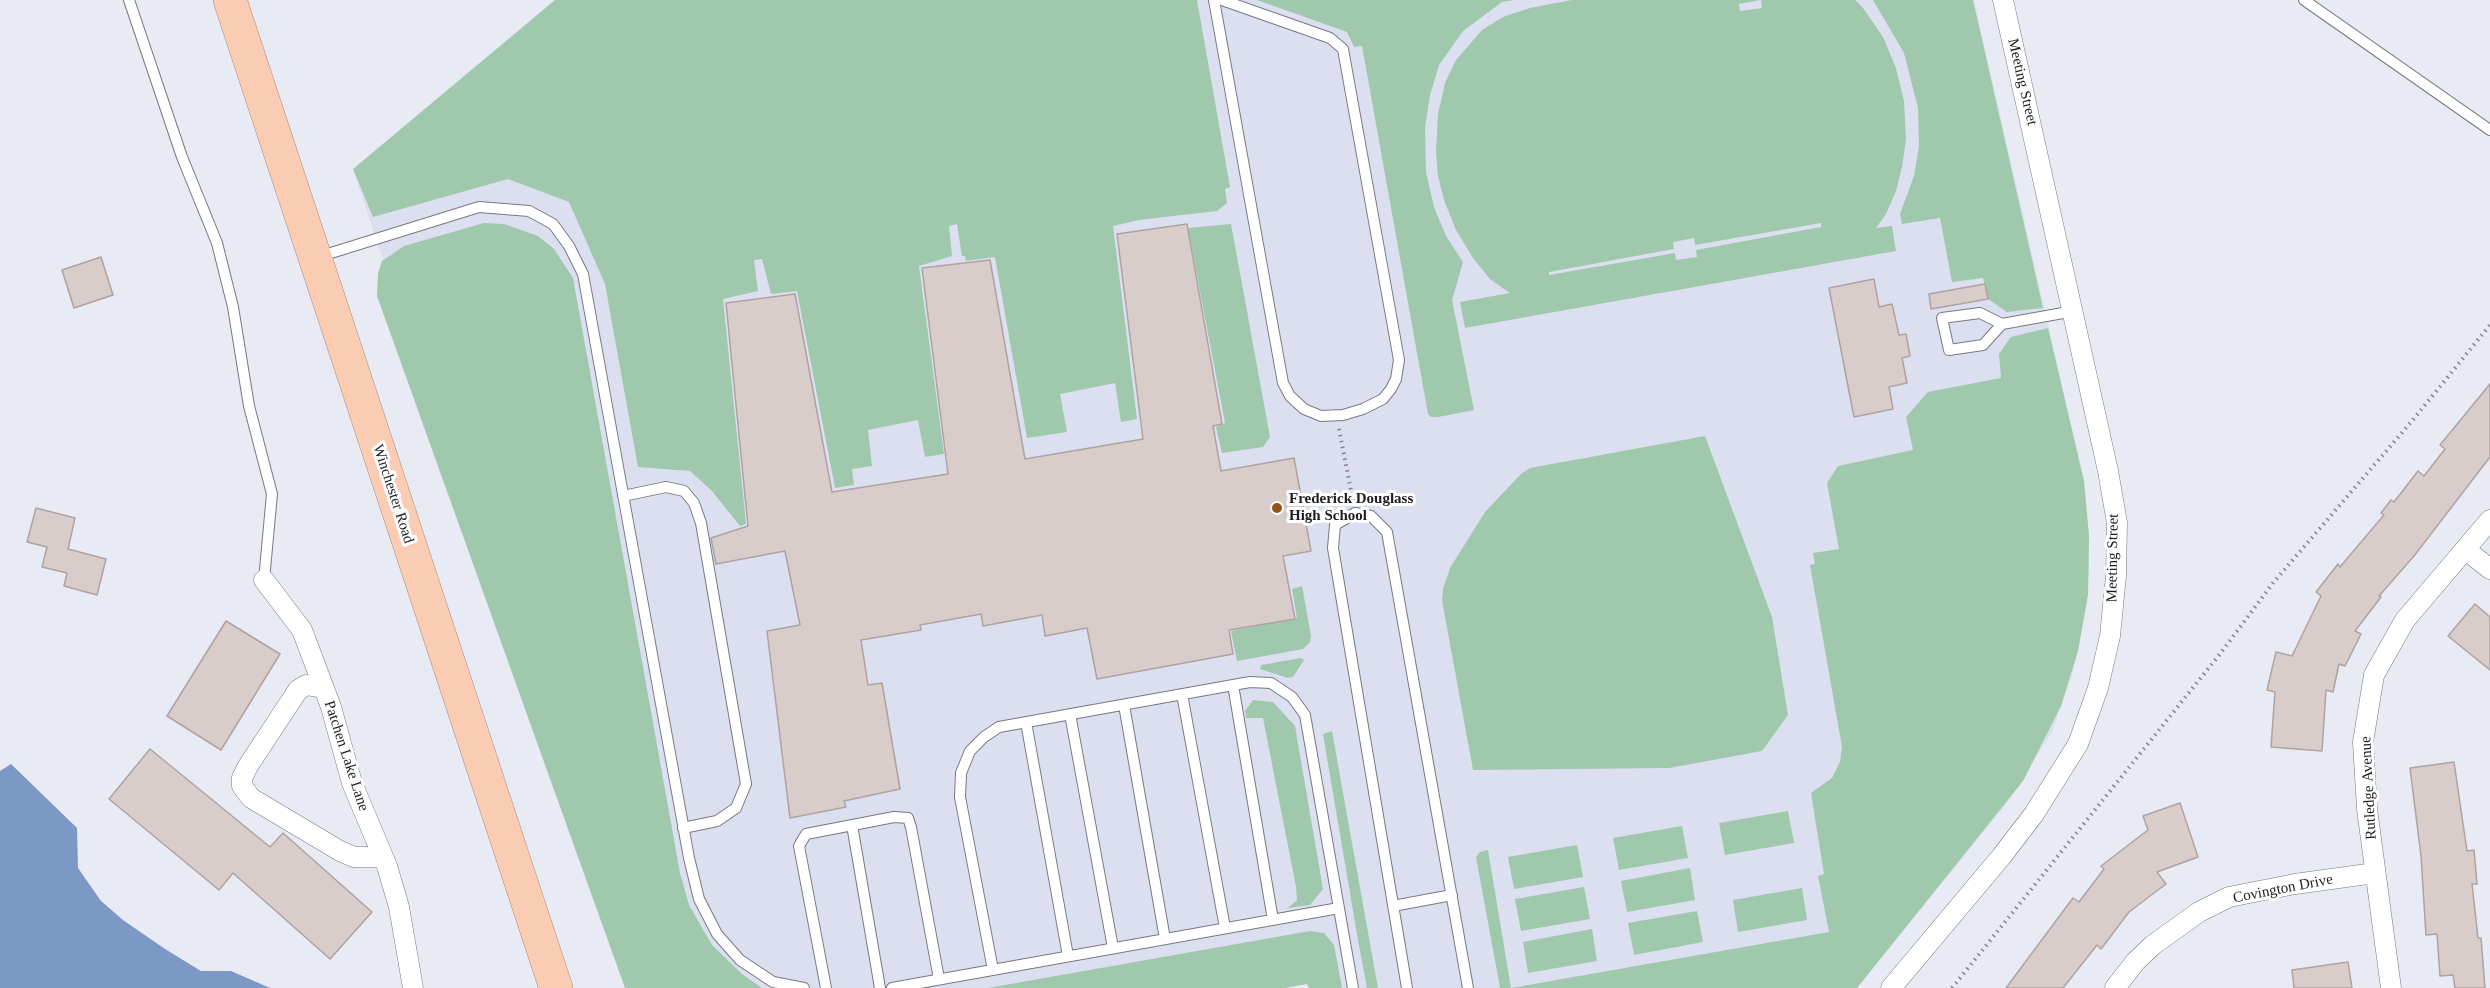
<!DOCTYPE html>
<html>
<head>
<meta charset="utf-8">
<style>
  body { margin:0 }
  canvas { display:block; background:#e8eaf4 }
</style>
</head>
<body>
<canvas width="2490" height="988"></canvas>
<script>
const c = document.querySelector('canvas').getContext('2d');
c.lineJoin = 'round';
function fillPath(path, color) { c.fillStyle = color; c.fill(path, 'evenodd'); }
const toPath = rows => new Path2D(rows.map(r => 'M' + r).join(''));
function stroke(path, color, width, dash) { c.strokeStyle = color; c.lineWidth = width; c.lineCap = dash ? 'butt' : 'round'; c.setLineDash(dash || []); c.stroke(path); }
function drawText(font, color, halo, rows, align = 'center') {
  c.font = font + ' "Times New Roman",serif'; c.lineWidth = 6; c.setLineDash([]); c.textBaseline = 'middle'; c.strokeStyle = halo; c.fillStyle = color; for (const [text, x, y, turn = 0] of rows) {
    c.save(); c.translate(x, y); c.rotate((+turn || 0) * Math.PI / 180); c.textAlign = isNaN(turn) ? turn : align; if (halo) c.strokeText(text, 0, 0); c.fillText(text, 0, 0); c.restore();
  }
}
const built = toPath([
  [555,0,1974,0,2084,481,2089,536,2089,572,2083,624,2072,676,2052,732,2008,802,1857,988,1309,988,1307,984,1285,988,627,988,353,170]
]);
const green = toPath([
  [555,0,1197,0,1230,187,1225,189,1227,203,1217,211,1139,220,1113,226,1137,419,1121,422,1115,383,1060,394,1067,432,1027,438,995,257,966,261,965,256,962,256,957,224,949,226,952,256,919,266,944,454,925,457,918,420,868,430,872,466,852,469,854,485,835,488,797,291,771,294,762,259,754,260,758,291,723,299,746,524,740,526,712,491,690,471,638,467,605,284,569,202,508,179,373,217,353,169],
  [1257,0,1514,0,1502,2,1463,31,1439,65,1430,95,1425,128,1426,172,1434,207,1446,236,1463,262,1452,300,1474,410,1438,417,1431,417,1428,414,1362,46,1354,47,1347,32],
  [1572,0,1760,0,1739,4,1740,11,1762,8,1761,0,1855,0,1863,8,1883,37,1896,68,1904,101,1906,139,1902,167,1896,191,1886,214,1876,228,1892,226,1896,251,1465,328,1460,302,1510,293,1490,279,1473,258,1456,230,1444,200,1438,176,1436,152,1438,114,1445,83,1456,60,1482,30,1503,17,1530,8],
  [1821,223,1821,227,1696,250,1697,257,1676,260,1675,253,1549,275,1549,272,1674,249,1673,242,1694,238,1695,245],
  [1873,0,1973,0,2043,308,2007,312,1988,299,1983,278,1952,282,1940,218,1902,224,1900,214,1914,176,1919,146,1918,108,1904,53],
  [484,223,504,224,538,236,554,249,573,278,680,873,689,905,712,945,742,974,762,988,625,988,377,296,378,273,382,261,388,257,404,246],
  [1231,224,1270,437,1263,447,1222,453,1216,427,1225,423,1188,228],
  [2048,328,2084,481,2089,536,2088,595,2078,651,2061,706,2023,781,1857,988,1500,988,1476,857,1480,852,1488,850,1511,988,1829,932,1818,876,1824,874,1811,793,1832,778,1840,762,1842,747,1810,565,1815,564,1813,553,1839,549,1827,483,1838,466,1913,450,1906,417,1928,392,2001,378,1999,354,2011,337],
  [1705,436,1772,617,1788,715,1762,751,1669,768,1473,770,1442,600,1443,589,1450,568,1485,512,1521,474,1530,468],
  [1302,586,1311,635,1310,642,1303,649,1237,661,1231,631,1297,618,1292,589],
  [1301,658,1304,660,1293,677,1288,678,1260,669,1261,665],
  [1253,700,1273,702,1295,726,1323,889,1310,905,1288,908,1297,900,1296,887,1263,718,1246,718,1245,711],
  [1332,731,1350,832,1378,988,1367,988,1358,940,1323,734],
  [1788,811,1794,843,1725,855,1719,823],
  [1682,826,1688,858,1619,870,1613,838],
  [1577,845,1583,877,1514,889,1508,857],
  [1690,868,1695,900,1627,912,1621,881],
  [1584,887,1590,919,1521,931,1515,899],
  [1802,888,1807,920,1738,932,1733,900],
  [1697,911,1703,942,1634,955,1628,923],
  [1592,929,1597,961,1528,973,1523,942],
  [1310,931,1324,933,1334,945,1342,988,1309,988,1307,984,1285,988,988,988]
]);
const water = toPath([
  [11,764,77,828,78,868,101,901,123,920,165,949,201,971,231,971,270,988,0,988,0,771]
]);
const building = toPath([
  [1187,224,1222,424,1213,426,1221,471,1294,458,1311,551,1283,556,1295,619,1229,630,1233,654,1097,679,1087,628,1045,636,1042,615,983,626,981,614,920,625,921,630,861,640,868,685,882,683,900,789,844,801,846,807,790,818,767,631,800,625,785,551,716,564,711,538,748,526,726,303,795,294,832,492,948,474,922,268,990,260,1025,459,1143,439,1117,234,1187,224],
  [101,257,113,295,74,308,62,270,101,257],
  [1874,279,1879,307,1892,304,1899,335,1906,334,1910,356,1902,358,1907,383,1889,387,1893,409,1854,417,1829,288,1874,279],
  [1985,284,1988,299,1931,309,1929,294,1985,284],
  [2490,384,2490,457,2414,556,2379,596,2381,597,2355,631,2361,634,2345,666,2339,664,2333,692,2326,690,2322,751,2271,747,2275,692,2267,690,2276,652,2292,656,2321,596,2316,592,2338,564,2340,567,2384,515,2381,513,2391,500,2394,502,2418,471,2424,476,2445,449,2440,445,2490,384],
  [36,508,75,518,68,549,106,559,97,595,64,586,67,573,42,567,47,547,27,542,36,508],
  [2475,604,2490,617,2490,670,2448,636,2475,604],
  [226,621,280,654,221,750,167,716,226,621],
  [150,749,270,847,283,833,372,912,330,959,233,873,219,890,109,799,150,749],
  [2454,762,2467,851,2474,850,2477,884,2472,884,2478,938,2481,938,2485,988,2455,988,2453,975,2440,976,2437,934,2426,935,2421,856,2410,768,2454,762],
  [2180,803,2198,857,2157,872,2166,884,2129,912,2101,949,2097,945,2063,988,2006,988,2073,898,2079,902,2104,869,2101,866,2148,830,2143,816,2180,803],
  [2348,962,2352,988,2294,988,2292,970,2348,962]
]);
const path = toPath([
  [1339,429,1353,501],
  [1952,988,2220,654,2273,583,2412,421,2490,325]
]);
const service = toPath([
  [129,0,182,157,217,243,233,307,249,406,272,494,264,580],
  [1214,0,1283,383,1290,396,1304,409,1321,416,1343,415,1363,409,1383,399,1391,389,1396,379,1399,360,1343,49,1330,38,1222,0],
  [2304,0,2490,130],
  [318,257,479,207,529,211,553,224,569,246,583,274,689,858,699,899,717,934,740,960,773,982,804,988],
  [2002,324,1980,313,1942,318,1949,350,1983,345,2002,324,2074,311],
  [623,496,666,487,684,491,694,503,701,523,746,784,736,808,717,821,683,828],
  [1233,685,1273,920],
  [1182,694,1225,928],
  [1124,705,1165,939],
  [1070,714,1113,948],
  [1026,722,1068,956],
  [852,825,880,988],
  [1393,906,1452,895],
  [993,970,960,797,961,773,970,751,984,737,999,727,1250,682,1271,683,1292,697,1305,715,1353,988],
  [826,988,799,846,806,834,894,817,908,818,911,827,939,979],
  [892,988,1339,908],
  [1407,988,1333,548,1335,525,1355,513,1371,516,1387,532,1468,988]
]);
const minor = toPath([
  [2466,550,2490,569],
  [264,580,302,630,331,707,352,783,387,866,399,907,413,988],
  [323,688,306,685,298,690,248,766,242,778,242,786,251,798,340,851,354,857,383,857],
  [1891,988,2001,857,2034,814,2078,744,2098,688,2110,636,2116,576,2117,523,2108,471,2003,0],
  [2115,988,2136,961,2153,945,2199,912,2229,897,2295,884,2375,873],
  [2391,988,2367,809,2363,742,2374,675,2405,620,2490,520]
]);
const trunk = toPath([
  [230,0,556,988]
]);
const markers = [
  [1277,508,6,"#925418"]
];
const streetNames = [
  ["Meeting Street",2022,82,77],
  ["Winchester Road",393,494,72],
  ["Meeting Street",2113,558,-89],
  ["Patchen Lake Lane",346,756,72],
  ["Rutledge Avenue",2369,788,-93],
  ["Covington Drive",2283,889,-11]
];
const poiNames = [
  ["Frederick Douglass",1289,499],
  ["High School",1289,516]
];
fillPath(built, '#dcdff0');
fillPath(green, '#a0c8ad');
fillPath(water, '#7c98c4');
fillPath(building, '#d9cdcb');
stroke(building, '#aea3a1', 1.5);
stroke(service, '#777981', 12);
stroke(minor, '#777981', 21);
stroke(trunk, '#ab8673', 34);
stroke(path, '#84858c', 4, [1.5, 4.5]);
stroke(service, '#fff', 10);
stroke(minor, '#fff', 20);
stroke(trunk, '#faccb3', 33);
for (const [x, y, r, color] of markers) { const dot = new Path2D(); dot.arc(x, y, r, 0, 2 * Math.PI); c.fillStyle = color; c.fill(dot); stroke(dot, '#fff', 2); }
drawText('15px', '#1c1d20', '#fff', streetNames);
drawText('bold 15px', '#1c1d20', '#fff', poiNames, 'left');
</script>
</body>
</html>
